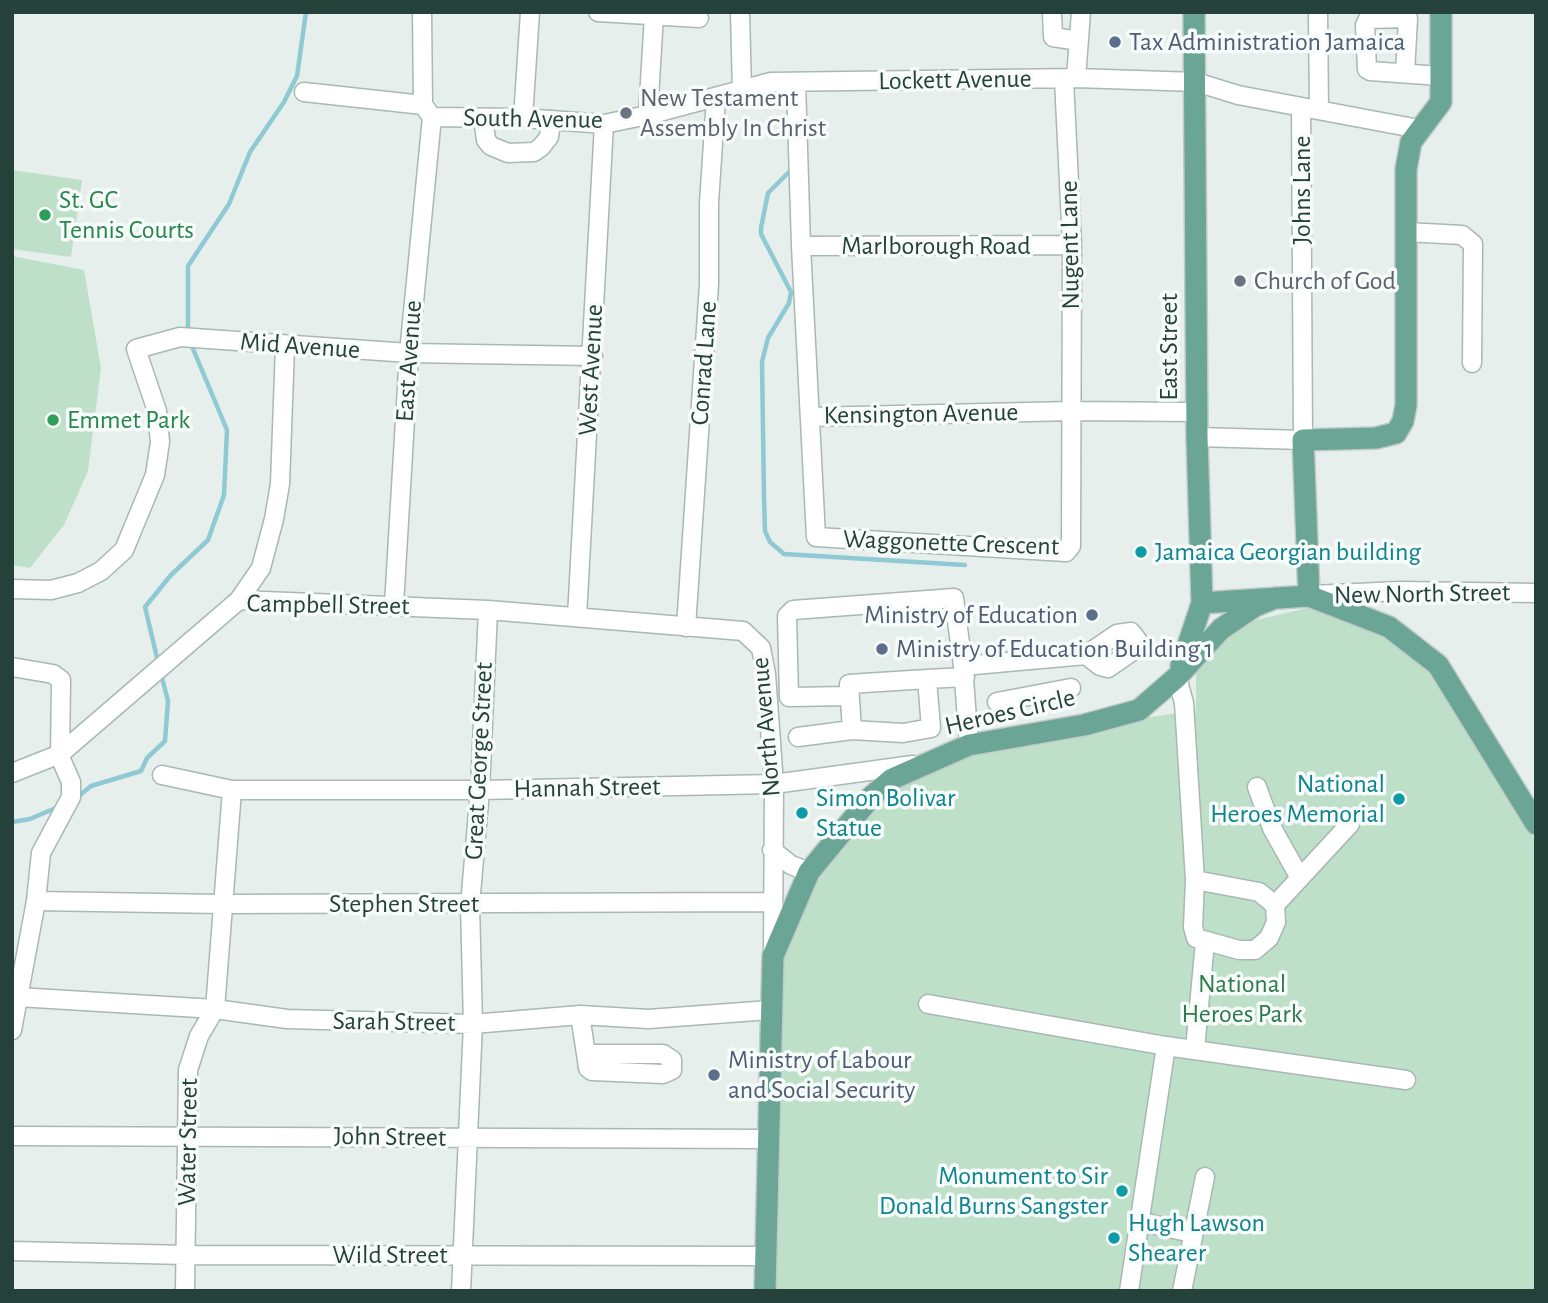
<!DOCTYPE html>
<html>
<head>
<meta charset="utf-8">
<style>
  body { margin:0 }
  #map { position:relative; width:1548px; height:1303px; overflow:hidden; background:#e6efeb; font-family:"Alegreya Sans",sans-serif }
  canvas { display:block }
  .frame { position:absolute; inset:0; border:14px solid #24423a; pointer-events:none }
</style>
</head>
<body>
<div id="map">
<canvas width="1548" height="1303"></canvas>
<div class="frame"></div>
</div>
<script>
const c = document.querySelector('canvas').getContext('2d');
c.lineJoin = 'round';
function fillPath(path, color) { c.fillStyle = color; c.fill(path, 'evenodd'); }
const toPath = rows => new Path2D(rows.map(r => 'M' + r).join(''));
function stroke(path, color, width, dash) { c.strokeStyle = color; c.lineWidth = width; c.lineCap = dash ? 'butt' : 'round'; c.setLineDash(dash || []); c.stroke(path); }
function drawText(font, color, halo, rows, align = 'center') {
  c.font = font + ' "Alegreya Sans",sans-serif'; c.lineWidth = 7; c.setLineDash([]); c.textBaseline = 'middle'; c.strokeStyle = halo; c.fillStyle = color; for (const [text, x, y, turn = 0] of rows) {
    c.save(); c.translate(x, y); c.rotate((+turn || 0) * Math.PI / 180); c.textAlign = isNaN(turn) ? turn : align; if (halo) c.strokeText(text, 0, 0); c.fillText(text, 0, 0); c.restore();
  }
}
const green = toPath([
  [12,170,82,180,71,257,12,249],
  [12,256,84,270,101,368,88,471,64,525,30,568,12,565],
  [1311,607,1382,629,1440,683,1536,842,1536,1291,764,1291,773,1013,800,866,919,771,997,741,1196,710,1196,673,1216,645,1252,621]
]);
const stream = toPath([
  [793,168,768,193,761,228,761,234,791,292,789,303,768,338,762,362,764,496,765,531,770,542,784,554,965,565],
  [188,332,188,266,229,204,250,152,284,102,297,76,306,12],
  [158,662,145,607,171,575,208,540,224,495,227,430,191,344],
  [75,799,91,786,141,771,147,758,165,741,168,701,161,674],
  [12,822,30,819,58,807]
]);
const minor = toPath([
  [422,12,423,105],
  [598,12,699,18],
  [740,12,742,91],
  [1052,12,1053,37,1079,41],
  [1318,12,1319,110],
  [1405,73,1408,18,1368,19,1365,25,1367,69,1370,71,1440,76],
  [1076,78,1081,12],
  [796,83,801,246,816,537,1066,552,1071,546,1072,245,1064,79],
  [304,92,423,105,432,117],
  [648,115,654,15],
  [432,117,523,118,604,124,648,115,771,82,1076,78,1196,82,1238,95,1419,129],
  [483,118,486,140,491,146,508,153,534,152,541,147,549,137,551,120],
  [523,118,530,12],
  [1406,232,1462,235,1473,244,1472,363],
  [801,246,1072,245],
  [811,417,1072,411,1198,412],
  [1197,437,1303,440,1301,107],
  [12,589,51,590,78,583,101,571,124,550,155,475,160,442,157,411,136,349,180,337,409,353,593,356],
  [1312,595,1400,591,1536,593],
  [239,600,261,568,274,519,280,484,285,347],
  [394,605,409,353,432,117],
  [577,617,604,124],
  [686,627,709,284,709,203,716,98],
  [12,667,53,674,61,680,60,757,71,782,71,797,41,853,36,901,12,1030],
  [1177,677,1184,703,1195,880,1193,927,1196,938,1239,950,1255,950,1269,938,1276,922,1275,905,1259,892,1195,880],
  [927,679,931,728,903,733,852,730,849,684,927,679,965,677],
  [849,696,789,697,787,616,793,610,954,598,963,666],
  [997,702,1071,688],
  [798,737,852,730],
  [969,745,963,666,1086,655,1117,634,1131,632,1138,641,1134,650,1108,668,1100,666,1086,655],
  [12,773,60,754,239,600,488,610,743,631,761,648,766,674,774,784,773,952],
  [162,775,232,790,480,790,774,784,913,765],
  [1257,787,1272,828,1300,878],
  [772,850,791,865,809,872],
  [36,901,222,904,772,902],
  [1275,905,1350,824],
  [18,997,215,1009,287,1019,473,1024,580,1015,648,1019,770,1010],
  [928,1004,1166,1046,1406,1080],
  [580,1015,586,1054,588,1068,592,1071,663,1074,672,1070,672,1060,663,1054,586,1054],
  [1195,1049,1205,942],
  [12,1136,769,1139],
  [1142,1222,1192,1233],
  [12,1251,187,1255,767,1256],
  [185,1291,188,1070,199,1036,215,1009,232,790],
  [461,1291,473,1024,470,905,480,790,488,610],
  [1129,1291,1166,1046],
  [1182,1291,1205,1177]
]);
const major = toPath([
  [1309,596,1303,440,1376,438,1396,433,1403,421,1406,405,1406,169,1411,142,1441,102,1441,12],
  [1202,603,1309,596,1389,627,1438,665,1536,824],
  [1181,666,1202,603,1197,437,1194,12],
  [765,1291,773,956,809,872,871,797,892,779,969,745,1084,725,1139,710,1177,677,1221,629,1255,606,1275,598]
]);
const markers = [
  [1115,42,7,"#5c6f8a"],
  [626,113,7,"#6b7280"],
  [45,215,7,"#2e9e5b"],
  [1240,281,7,"#6b7280"],
  [53,420,7,"#2e9e5b"],
  [1141,552,7,"#0f9aa8"],
  [1092,615,7,"#5c6f8a"],
  [882,649,7,"#5c6f8a"],
  [1399,799,7,"#0f9aa8"],
  [802,813,7,"#0f9aa8"],
  [714,1075,7,"#5c6f8a"],
  [1122,1191,7,"#0f9aa8"],
  [1114,1238,7,"#0f9aa8"]
];
const serviceNames = [
  ["Tax Administration Jamaica",1129,42],
  ["Ministry of Education",1078,615,"right"],
  ["Ministry of Education Building 1",896,649],
  ["Ministry of Labour",728,1060],
  ["and Social Security",728,1090]
];
const streetNames = [
  ["Lockett Avenue",955,80,-1],
  ["South Avenue",533,119,1],
  ["Johns Lane",1302,190,-90],
  ["Nugent Lane",1070,245,-91],
  ["Marlborough Road",936,246],
  ["Mid Avenue",300,346,4],
  ["East Street",1169,347,-90],
  ["East Avenue",409,361,-86],
  ["Conrad Lane",704,363,-86],
  ["West Avenue",591,370,-87],
  ["Kensington Avenue",921,414,-1],
  ["Waggonette Crescent",951,543,2],
  ["New North Street",1422,594,-1],
  ["Campbell Street",328,605,1],
  ["Heroes Circle",1010,712,-13],
  ["North Avenue",766,727,-95],
  ["Great George Street",479,761,-87],
  ["Hannah Street",587,788,-1],
  ["Stephen Street",404,904],
  ["Sarah Street",394,1022,1],
  ["John Street",390,1137,1],
  ["Water Street",188,1142,-89],
  ["Wild Street",390,1255]
];
const worshipNames = [
  ["New Testament",640,98],
  ["Assembly In Christ",640,128],
  ["Church of God",1254,281]
];
const leisureNames = [
  ["St. GC",59,200],
  ["Tennis Courts",59,230],
  ["Emmet Park",67,420]
];
const cultureNames = [
  ["Jamaica Georgian building",1155,552],
  ["National",1385,784,"right"],
  ["Heroes Memorial",1385,814,"right"],
  ["Simon Bolivar",816,798],
  ["Statue",816,828],
  ["Monument to Sir",1108,1176,"right"],
  ["Donald Burns Sangster",1108,1206,"right"],
  ["Hugh Lawson",1128,1223],
  ["Shearer",1128,1253]
];
const parkNames = [
  ["National",1242,984],
  ["Heroes Park",1242,1014]
];
fillPath(green, '#bfe0c8');
stroke(stream, '#8ec9d4', 4.5);
stroke(minor, '#a8b8b2', 21);
stroke(major, '#c2cac8', 24);
stroke(minor, '#fff', 18);
stroke(major, '#6aa596', 21);
for (const [x, y, r, color] of markers) { const dot = new Path2D(); dot.arc(x, y, r, 0, 2 * Math.PI); c.fillStyle = color; c.fill(dot); stroke(dot, '#f7fbf9', 2.5); }
drawText('26px', '#4e5e75', '#f7fbf9', serviceNames, 'left');
drawText('26px', '#24423a', '#f7fbf9', streetNames);
drawText('26px', '#5b616d', '#f7fbf9', worshipNames, 'left');
drawText('26px', '#27864d', '#f7fbf9', leisureNames, 'left');
drawText('26px', '#0d838f', '#f7fbf9', cultureNames, 'left');
drawText('26px', '#2d7a4b', '#f7fbf9', parkNames);
</script>
</body>
</html>
